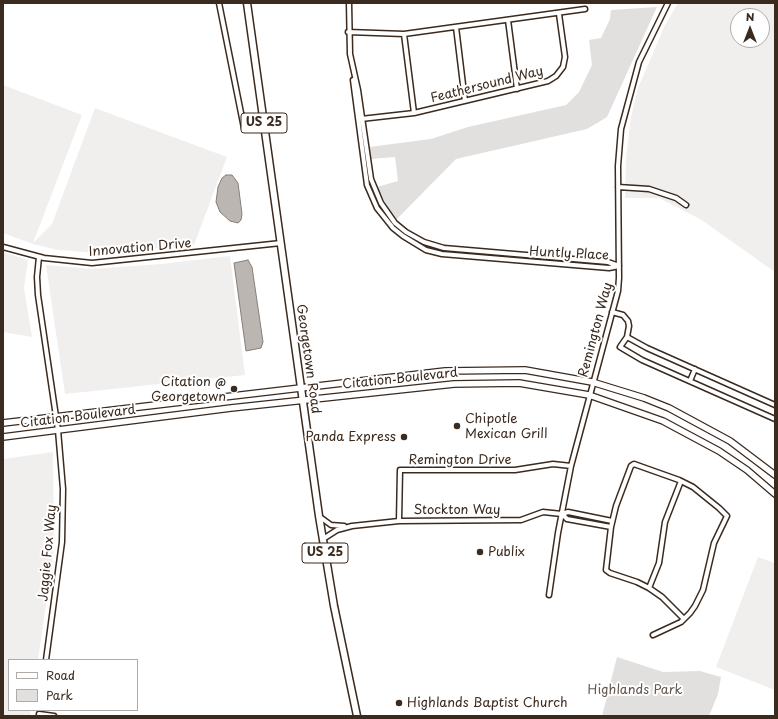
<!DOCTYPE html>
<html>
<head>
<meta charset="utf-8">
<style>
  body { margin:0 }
  #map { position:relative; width:778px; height:719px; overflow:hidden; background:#fff; font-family:"Playpen Sans",sans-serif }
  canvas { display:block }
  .frame { position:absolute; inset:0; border:4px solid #3b2a1e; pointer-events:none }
  .legend { position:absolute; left:8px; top:659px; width:130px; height:52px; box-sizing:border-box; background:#fff; border:1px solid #b1aaa5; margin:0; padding:5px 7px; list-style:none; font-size:12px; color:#3b2a1e }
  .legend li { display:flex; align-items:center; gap:8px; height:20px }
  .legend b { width:20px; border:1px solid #b1aaa5 }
  .north { position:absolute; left:730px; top:8px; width:40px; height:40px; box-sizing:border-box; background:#fff; border:1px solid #b1aaa5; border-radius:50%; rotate:0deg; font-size:11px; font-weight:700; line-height:16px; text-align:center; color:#3b2a1e }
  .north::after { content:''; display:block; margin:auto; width:14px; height:18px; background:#3b2a1e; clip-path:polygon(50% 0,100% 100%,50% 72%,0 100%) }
</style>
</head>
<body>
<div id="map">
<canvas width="778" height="719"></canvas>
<div class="frame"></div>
<ul class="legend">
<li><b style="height:5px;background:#fff"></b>Road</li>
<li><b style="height:11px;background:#e2e0de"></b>Park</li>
</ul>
<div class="north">N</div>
</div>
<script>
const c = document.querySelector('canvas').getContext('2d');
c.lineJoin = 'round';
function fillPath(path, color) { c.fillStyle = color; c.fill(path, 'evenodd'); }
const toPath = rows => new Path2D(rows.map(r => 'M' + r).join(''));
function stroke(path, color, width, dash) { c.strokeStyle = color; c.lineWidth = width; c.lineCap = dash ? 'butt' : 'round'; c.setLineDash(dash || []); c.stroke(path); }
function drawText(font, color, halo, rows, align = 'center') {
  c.font = font + ' "Playpen Sans",sans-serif'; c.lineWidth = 4; c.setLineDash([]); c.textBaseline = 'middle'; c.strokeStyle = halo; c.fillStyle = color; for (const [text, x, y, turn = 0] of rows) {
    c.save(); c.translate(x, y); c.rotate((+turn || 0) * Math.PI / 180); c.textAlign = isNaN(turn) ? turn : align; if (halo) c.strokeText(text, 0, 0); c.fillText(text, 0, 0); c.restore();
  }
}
const built = toPath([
  [678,3,775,3,775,272,700,219,659,198,625,198,626,157,631,117,638,88,665,25],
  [738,16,762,16,762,40,738,40],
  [3,85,82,115,33,243,52,224,95,108,227,157,194,245,100,253,58,250,33,244,3,233],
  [3,252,28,260,24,288,32,337,3,332],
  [230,256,245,375,65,394,46,265,92,269,161,264],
  [53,452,54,548,38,660,9,660,9,710,31,710,30,716,3,716,3,459],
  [758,557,775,563,775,690,716,667]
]);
const green = toPath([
  [657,7,607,117,587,129,456,159,395,221,377,187,398,181,395,157,371,159,369,147,431,139,468,127,566,105,579,92,592,65,589,40,601,38,610,19,611,10],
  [617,657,663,672,700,671,721,677,718,694,709,716,602,716]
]);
const water = toPath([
  [226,175,232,175,238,183,242,214,241,220,238,223,230,221,220,212,216,202,218,187,222,178,226,175],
  [248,260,252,267,263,342,261,348,246,351,234,263,248,260]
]);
const minor = toPath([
  [219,3,244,128],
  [349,3,350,54,358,90,371,179,381,203,395,223,406,232,424,242,444,248,608,262,619,266],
  [508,20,517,89],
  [456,27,465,101],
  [348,32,404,34,585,9],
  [404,34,414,113],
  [353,80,367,185,377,208,393,228,403,236,426,250,442,254,609,268,619,266],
  [361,119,414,113,548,81,556,76,563,67,565,57,559,14],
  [618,187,649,189,676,198,686,205],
  [3,247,44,258,92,263,281,243],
  [39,257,37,277,38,295,58,430,63,489,62,542,46,660],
  [612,312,623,315,628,321,629,326,627,337,620,347,642,360,775,419],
  [627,337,647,348,775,405],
  [690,381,695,369],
  [562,514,567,519,611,527],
  [320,517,331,525,344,526],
  [399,521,400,470,515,470,553,464,571,466],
  [323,539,337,530,352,526,399,521,521,520,543,512,562,514,568,512,612,521],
  [649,588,659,563,665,522,681,481],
  [549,595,558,533,571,466,618,291,619,278,618,166,621,129,639,62,668,3],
  [653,635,681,622,690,613,695,606,703,590,714,543,727,516,719,508,693,487,679,480,634,464,631,466,616,506,611,527,606,570,610,573,637,582,649,588,662,597,684,619],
  [39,714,54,716]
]);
const secondary = toPath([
  [3,423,445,371,525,370,592,382,644,398,669,408,730,441,775,475],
  [3,437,231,408,454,384,519,383,589,395,663,421,719,451,747,470,775,494]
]);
const primary = toPath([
  [247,3,319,516,334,606,357,716]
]);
const markers = [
  [234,389,4,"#3b2a1e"],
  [457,426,4,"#3b2a1e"],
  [404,437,4,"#3b2a1e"],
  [480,552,4,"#3b2a1e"],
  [399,703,4,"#3b2a1e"]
];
const shields = [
  [264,123,46],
  [325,553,46]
];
const shieldNames = [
  ["US 25",264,123],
  ["US 25",325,553]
];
const streetNames = [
  ["Feathersound Way",487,85,-14],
  ["Innovation Drive",140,248,-5],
  ["Huntly Place",569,254,3],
  ["Remington Way",596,330,-75],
  ["Georgetown Road",308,359,82],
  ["Citation Boulevard",400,379,-6],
  ["Citation Boulevard",78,417,-7],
  ["Remington Drive",460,460],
  ["Stockton Way",457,510],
  ["Jaggie Fox Way",48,553,-85]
];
const poiNames = [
  ["Citation @",226,382,"right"],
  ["Georgetown",226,397,"right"],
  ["Chipotle",465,419],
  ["Mexican Grill",465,434],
  ["Panda Express",396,437,"right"],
  ["Publix",488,552],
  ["Highlands Baptist Church",407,703]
];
const parkNames = [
  ["Highlands Park",635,690]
];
fillPath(built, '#f1efee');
fillPath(green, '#e2e0de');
fillPath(water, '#bcb6b3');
stroke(water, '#887e77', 1);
stroke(minor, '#3b2a1e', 7);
stroke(secondary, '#3b2a1e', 8);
stroke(primary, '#3b2a1e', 9);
stroke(minor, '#fff', 4);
stroke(secondary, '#fff', 5.5);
stroke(primary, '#fff', 6);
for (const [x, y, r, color] of markers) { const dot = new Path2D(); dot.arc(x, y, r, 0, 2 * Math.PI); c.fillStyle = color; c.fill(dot); stroke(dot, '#fff', 1.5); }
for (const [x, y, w] of shields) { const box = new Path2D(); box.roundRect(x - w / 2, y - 10, w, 20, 3); c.fillStyle = '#fff'; c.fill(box); stroke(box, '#3b2a1e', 1); }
drawText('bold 12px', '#3b2a1e', null, shieldNames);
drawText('13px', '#3b2a1e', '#fff', streetNames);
drawText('13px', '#3b2a1e', '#fff', poiNames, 'left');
drawText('13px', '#65584e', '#fff', parkNames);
</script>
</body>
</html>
